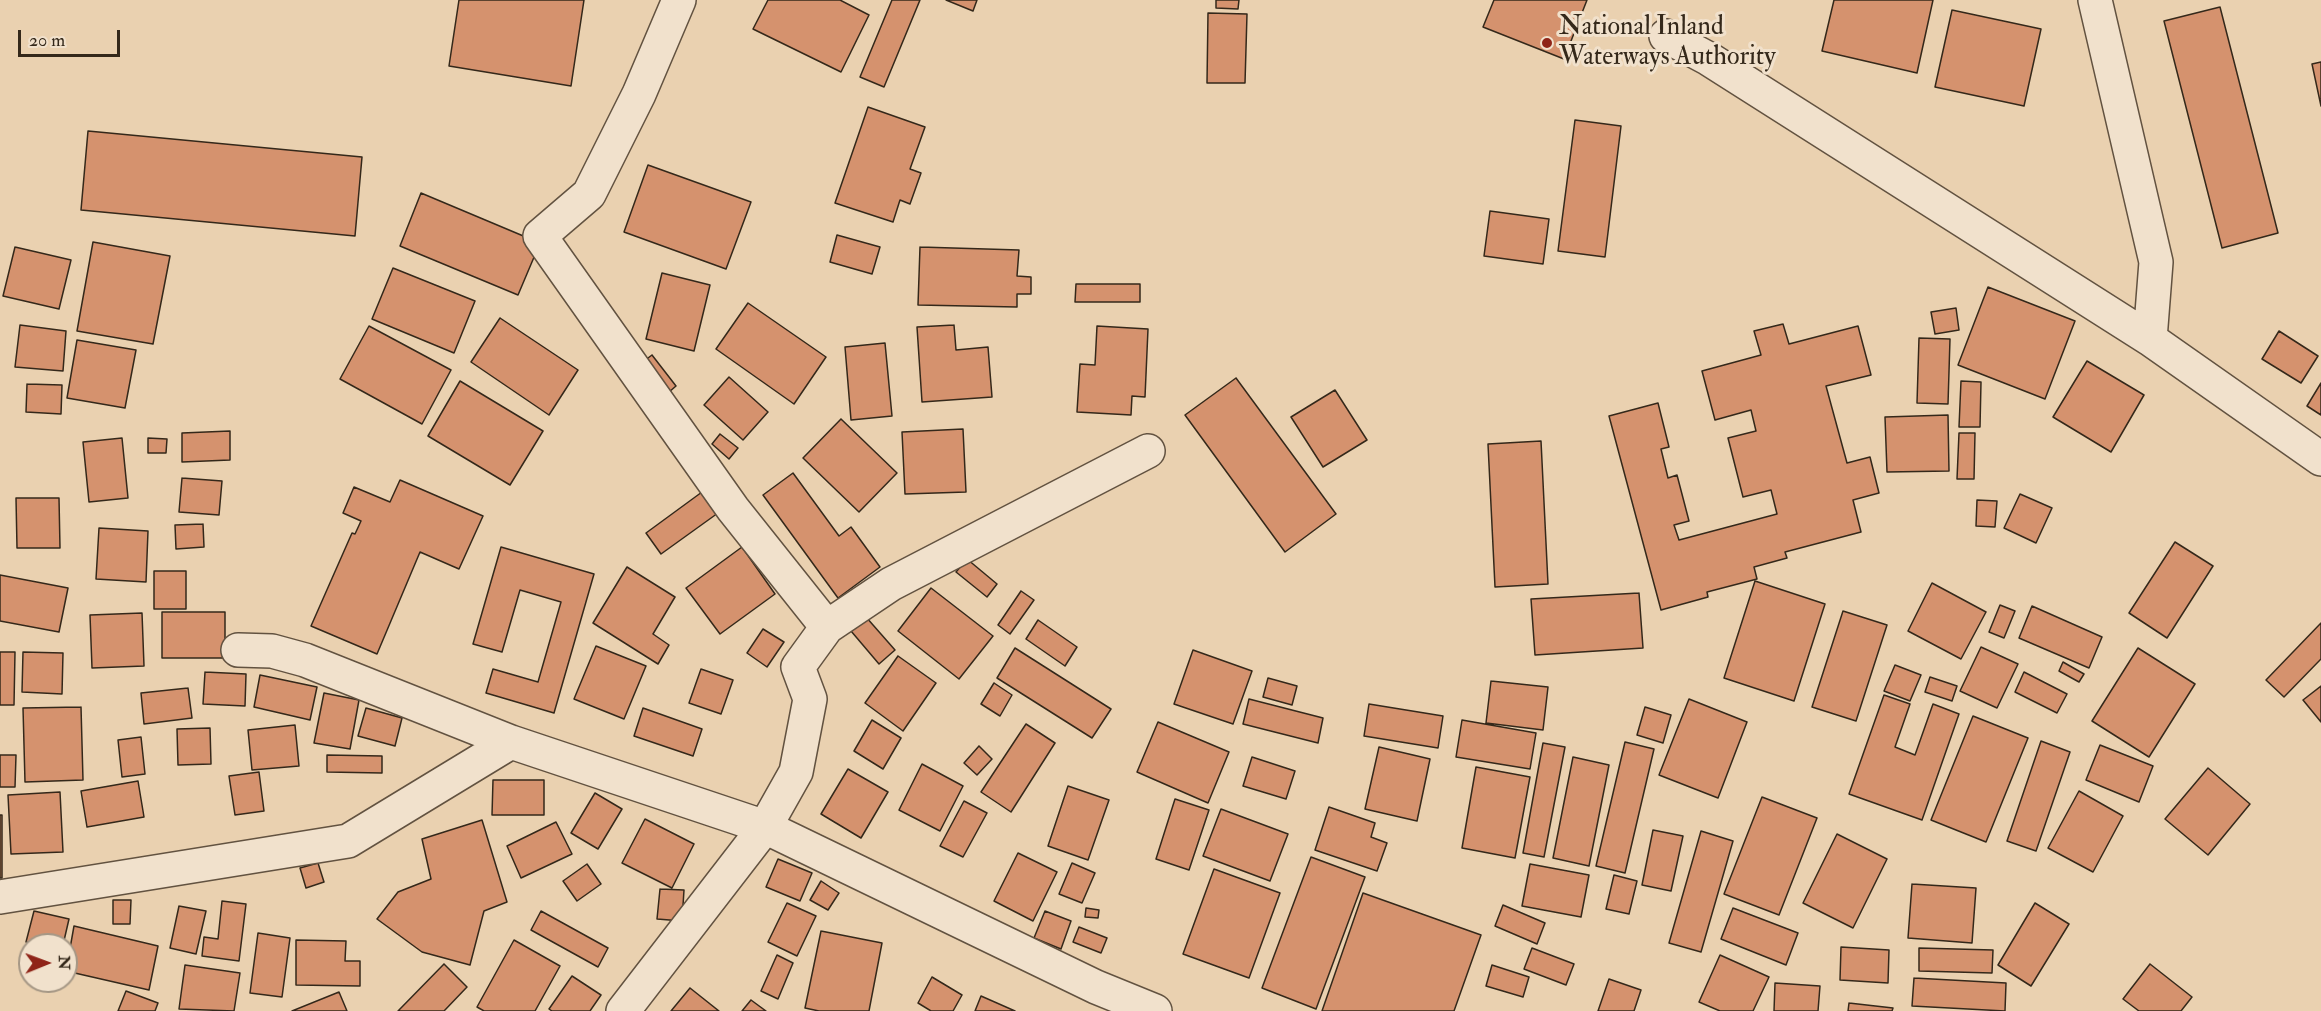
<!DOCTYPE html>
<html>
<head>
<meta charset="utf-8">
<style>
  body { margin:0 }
  #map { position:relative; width:2321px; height:1011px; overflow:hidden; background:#ead1b0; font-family:"IM FELL Double Pica",serif }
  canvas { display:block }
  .north { position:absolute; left:18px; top:933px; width:60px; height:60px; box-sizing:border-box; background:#f1e1cc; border:2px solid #a59785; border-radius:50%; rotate:89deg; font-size:16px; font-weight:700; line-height:24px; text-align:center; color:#34281a }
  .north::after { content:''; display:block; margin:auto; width:21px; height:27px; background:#8f2418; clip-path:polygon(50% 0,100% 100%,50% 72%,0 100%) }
  .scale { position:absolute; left:18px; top:30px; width:102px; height:27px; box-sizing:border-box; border:3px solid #34281a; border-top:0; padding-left:8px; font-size:18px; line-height:21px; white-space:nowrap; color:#34281a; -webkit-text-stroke:4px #f1e1cc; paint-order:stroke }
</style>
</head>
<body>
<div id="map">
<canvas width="2321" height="1011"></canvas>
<div class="north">N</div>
<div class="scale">20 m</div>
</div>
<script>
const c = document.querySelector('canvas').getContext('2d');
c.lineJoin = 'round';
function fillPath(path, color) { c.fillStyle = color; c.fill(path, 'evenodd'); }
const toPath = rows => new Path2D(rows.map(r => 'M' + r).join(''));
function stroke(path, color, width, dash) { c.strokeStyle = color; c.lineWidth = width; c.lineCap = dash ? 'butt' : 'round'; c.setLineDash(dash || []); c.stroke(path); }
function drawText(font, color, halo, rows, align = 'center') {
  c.font = font + ' "IM FELL Double Pica",serif'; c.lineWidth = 6; c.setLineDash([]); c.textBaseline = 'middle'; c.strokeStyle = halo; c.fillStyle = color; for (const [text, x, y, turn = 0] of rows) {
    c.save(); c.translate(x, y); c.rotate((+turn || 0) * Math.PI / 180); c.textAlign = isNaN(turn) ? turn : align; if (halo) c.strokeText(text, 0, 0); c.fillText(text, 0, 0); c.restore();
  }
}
const building = toPath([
  [459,0,584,0,571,86,449,66,459,0],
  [768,0,840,0,869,15,841,72,753,29,768,0],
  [892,0,920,0,884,87,860,77,892,0],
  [946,0,977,0,973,11,946,0],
  [1216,0,1239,0,1238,9,1216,8,1216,0],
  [1494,0,1587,0,1564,59,1483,27,1494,0],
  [1834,0,1933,0,1917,73,1822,51,1834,0],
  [2220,7,2278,233,2222,248,2164,21,2220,7],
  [1952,10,2041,29,2024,106,1935,87,1952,10],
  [1208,13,1247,14,1245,83,1207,83,1208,13],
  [2321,62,2321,106,2312,64,2321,62],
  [868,107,925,127,910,169,921,173,910,204,900,200,893,222,835,203,868,107],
  [1575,120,1621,126,1605,257,1558,251,1575,120],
  [88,131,362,157,355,236,81,210,88,131],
  [648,165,751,202,726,269,624,232,648,165],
  [421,193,540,243,518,295,400,246,421,193],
  [1490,211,1549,219,1543,264,1484,256,1490,211],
  [837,235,880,247,872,274,830,262,837,235],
  [93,242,170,256,153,344,77,331,93,242],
  [15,247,71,260,59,309,3,296,15,247],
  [920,247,1019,250,1017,276,1031,277,1031,294,1017,294,1017,307,918,305,920,247],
  [393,268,475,301,454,353,372,319,393,268],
  [662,273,710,285,694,351,646,339,662,273],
  [1076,284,1140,284,1140,302,1075,302,1076,284],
  [1988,287,2075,321,2045,399,1958,365,1988,287],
  [748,303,826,357,794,404,716,349,748,303],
  [1956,308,1959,330,1935,334,1931,312,1956,308],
  [500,318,578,370,549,415,471,362,500,318],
  [1783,324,1789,344,1858,326,1871,375,1826,386,1847,463,1870,457,1879,493,1853,500,1861,532,1785,552,1787,558,1754,567,1757,579,1707,592,1708,597,1661,610,1609,416,1658,403,1669,447,1661,449,1668,478,1677,475,1689,521,1674,525,1679,540,1777,514,1771,490,1743,497,1728,438,1756,431,1751,410,1715,420,1702,371,1761,355,1754,331,1783,324],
  [20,325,66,331,63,371,15,367,20,325],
  [954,325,956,350,988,347,992,397,922,402,917,327,954,325],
  [369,326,451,370,422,424,340,379,369,326],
  [1097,326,1148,329,1145,397,1132,396,1131,415,1077,412,1080,364,1095,365,1097,326],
  [2279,331,2318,356,2301,383,2262,359,2279,331],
  [1919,338,1950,339,1948,404,1917,403,1919,338],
  [77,340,136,350,125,408,67,398,77,340],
  [885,343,892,416,851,420,845,347,885,343],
  [652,355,676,386,661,399,636,367,652,355],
  [2087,361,2144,395,2111,452,2053,417,2087,361],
  [729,377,768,412,743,440,704,405,729,377],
  [1236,378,1336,514,1285,552,1185,415,1236,378],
  [460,381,543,431,510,485,428,436,460,381],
  [1961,381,1981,382,1980,427,1959,427,1961,381],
  [2321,383,2321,415,2307,406,2321,383],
  [27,384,62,385,61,414,26,412,27,384],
  [1335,390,1367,440,1323,467,1291,417,1335,390],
  [1948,415,1949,471,1887,472,1885,417,1948,415],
  [841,419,897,473,859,512,803,458,841,419],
  [963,429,966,492,905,494,902,432,963,429],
  [230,431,230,460,182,462,182,433,230,431],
  [1959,433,1975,433,1974,479,1957,479,1959,433],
  [720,434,738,448,729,459,712,444,720,434],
  [122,438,128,498,89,502,83,442,122,438],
  [148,438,167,439,166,453,148,453,148,438],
  [1541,441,1548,584,1495,587,1488,444,1541,441],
  [793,473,839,536,851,527,880,567,838,598,763,495,793,473],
  [182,478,222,481,219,515,179,512,182,478],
  [400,480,483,516,459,569,420,552,377,654,311,626,352,533,355,534,361,521,343,513,354,487,390,502,400,480],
  [702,492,718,513,661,554,646,533,702,492],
  [2020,494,2052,508,2036,543,2004,528,2020,494],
  [16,498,59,498,60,548,17,548,16,498],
  [1977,500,1997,501,1995,527,1976,526,1977,500],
  [203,524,204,547,176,549,175,525,203,524],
  [99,528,148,531,146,582,96,579,99,528],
  [2175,542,2213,566,2167,638,2129,613,2175,542],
  [501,547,594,574,554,713,486,693,493,669,538,682,561,602,520,590,502,652,473,644,501,547],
  [742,547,775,594,720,634,686,588,742,547],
  [967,559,997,584,987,597,956,572,967,559],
  [627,567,675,597,653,634,669,645,658,664,593,623,627,567],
  [154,571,186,571,186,609,154,609,154,571],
  [0,575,68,588,59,632,0,621,0,575],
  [1755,581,1825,604,1794,701,1724,678,1755,581],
  [1932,583,1986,612,1961,659,1908,631,1932,583],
  [931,588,993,636,959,679,898,631,931,588],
  [1021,591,1034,600,1010,634,998,625,1021,591],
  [1639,593,1643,648,1535,655,1531,599,1639,593],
  [2000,605,2015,611,2004,638,1989,632,2000,605],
  [2032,606,2102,637,2089,668,2019,638,2032,606],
  [1843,611,1887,625,1856,721,1812,707,1843,611],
  [162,612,225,612,225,658,162,658,162,612],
  [142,613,144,666,92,668,90,615,142,613],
  [866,617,895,650,879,664,851,631,866,617],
  [1038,620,1077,647,1065,666,1026,639,1038,620],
  [2321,623,2321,659,2284,697,2266,680,2321,623],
  [763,629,784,642,767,667,747,653,763,629],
  [596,646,646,666,624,719,574,699,596,646],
  [1981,647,2018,664,1997,708,1960,691,1981,647],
  [1015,648,1111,709,1092,738,997,678,1015,648],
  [2138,648,2195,684,2149,757,2092,721,2138,648],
  [1193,650,1252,671,1233,724,1174,704,1193,650],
  [0,652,15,652,14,705,0,705,0,652],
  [23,652,63,653,62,694,22,692,23,652],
  [898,656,936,683,903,731,865,703,898,656],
  [2063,662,2084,674,2079,682,2059,671,2063,662],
  [1895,665,1921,675,1910,701,1884,691,1895,665],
  [701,669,733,680,721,714,689,703,701,669],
  [205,672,246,674,245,706,203,704,205,672],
  [2024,672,2067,694,2057,713,2015,692,2024,672],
  [260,675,317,687,310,720,254,707,260,675],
  [1930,677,1957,686,1952,701,1925,692,1930,677],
  [1268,678,1297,686,1292,705,1263,697,1268,678],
  [1491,681,1548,687,1543,730,1486,723,1491,681],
  [994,683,1012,695,1000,716,981,704,994,683],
  [2321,686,2321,722,2303,700,2321,686],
  [188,688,192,718,144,724,141,693,188,688],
  [324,693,359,700,350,749,314,743,324,693],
  [1884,695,1910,704,1895,747,1915,755,1933,704,1959,714,1922,820,1849,794,1884,695],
  [1249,699,1323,718,1318,743,1243,724,1249,699],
  [1689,699,1747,722,1718,798,1659,775,1689,699],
  [1369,704,1443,716,1438,748,1364,736,1369,704],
  [81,707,83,780,25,782,23,708,81,707],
  [1645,707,1671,715,1663,743,1637,735,1645,707],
  [366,708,402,718,395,746,358,736,366,708],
  [643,708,702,729,693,756,634,736,643,708],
  [1973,716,2028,738,1986,842,1931,820,1973,716],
  [872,720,901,738,883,769,854,751,872,720],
  [1462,720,1536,733,1530,769,1456,757,1462,720],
  [1158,722,1229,752,1208,803,1137,772,1158,722],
  [1026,724,1055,743,1011,812,981,792,1026,724],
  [295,725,299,766,252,770,248,730,295,725],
  [210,728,211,764,178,765,177,729,210,728],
  [141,737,145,774,122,777,118,740,141,737],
  [2041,741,2070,752,2036,851,2007,841,2041,741],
  [1625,742,1654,749,1625,873,1596,866,1625,742],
  [1543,743,1565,747,1544,857,1523,853,1543,743],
  [2100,745,2153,766,2139,802,2086,780,2100,745],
  [979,746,992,759,977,775,964,763,979,746],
  [1379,747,1430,759,1417,821,1365,809,1379,747],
  [0,755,16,755,15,787,0,787,0,755],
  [327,755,382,756,382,773,327,772,327,755],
  [1252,757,1295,771,1286,799,1243,786,1252,757],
  [1573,757,1609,765,1589,866,1553,858,1573,757],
  [922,764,963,786,940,831,899,810,922,764],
  [1476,767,1530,777,1515,858,1462,848,1476,767],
  [2208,768,2250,804,2208,855,2165,819,2208,768],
  [848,769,888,792,861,838,821,814,848,769],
  [259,772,264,811,235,815,229,776,259,772],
  [493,780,544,780,544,815,492,815,493,780],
  [138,781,144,817,87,827,81,791,138,781],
  [1068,786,1109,800,1088,860,1048,846,1068,786],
  [2079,791,2123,816,2093,872,2048,848,2079,791],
  [60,792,63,852,11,854,8,795,60,792],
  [595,793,622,809,598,849,571,833,595,793],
  [1762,797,1817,818,1779,915,1724,894,1762,797],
  [1175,799,1209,810,1189,870,1156,859,1175,799],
  [964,801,987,813,963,857,940,846,964,801],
  [1329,807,1375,823,1371,837,1387,843,1377,871,1315,850,1329,807],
  [1221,809,1288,834,1270,881,1203,856,1221,809],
  [0,815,2,815,2,878,0,878,0,815],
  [645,819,694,844,672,888,622,863,645,819],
  [482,820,507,902,484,911,470,965,422,952,377,919,398,892,431,879,422,839,482,820],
  [556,822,572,854,521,878,507,846,556,822],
  [1653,830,1683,836,1671,891,1642,885,1653,830],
  [1701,831,1733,841,1701,952,1669,943,1701,831],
  [1837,834,1887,859,1853,928,1803,903,1837,834],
  [1018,853,1057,872,1033,921,994,901,1018,853],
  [1311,857,1365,877,1316,1009,1262,988,1311,857],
  [778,859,812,873,800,901,766,887,778,859],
  [318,863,324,882,306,888,300,868,318,863],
  [1072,863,1095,873,1082,903,1059,894,1072,863],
  [587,864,601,884,577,901,563,881,587,864],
  [1530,864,1589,875,1581,917,1522,906,1530,864],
  [1214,869,1280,893,1249,978,1183,954,1214,869],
  [1614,875,1637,881,1629,914,1606,909,1614,875],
  [821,881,839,893,828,910,810,900,821,881],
  [1912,884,1976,888,1972,943,1908,938,1912,884],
  [660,889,684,890,682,921,657,919,660,889],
  [1363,893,1481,935,1454,1011,1322,1011,1363,893],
  [113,900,131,900,130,924,113,924,113,900],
  [222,901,246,904,239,961,202,956,204,937,218,939,222,901],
  [787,903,816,916,797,956,768,942,787,903],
  [2035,903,2069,924,2031,986,1998,965,2035,903],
  [1503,905,1545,923,1537,944,1495,926,1503,905],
  [179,906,206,911,196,954,170,948,179,906],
  [1086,908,1099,910,1098,918,1085,917,1086,908],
  [1733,908,1798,933,1786,965,1721,939,1733,908],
  [34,911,69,919,63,945,26,942,34,911],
  [541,911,608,948,598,967,531,930,541,911],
  [1045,911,1071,921,1061,949,1034,938,1045,911],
  [74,926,158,946,149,990,66,971,74,926],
  [1079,927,1107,938,1101,953,1073,942,1079,927],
  [821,931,882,943,869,1011,819,1011,805,1008,821,931],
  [258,933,290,938,282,997,250,993,258,933],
  [296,940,346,941,345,961,360,961,360,986,296,985,296,940],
  [514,940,560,966,535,1011,484,1011,477,1007,514,940],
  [1841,947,1889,950,1888,983,1840,980,1841,947],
  [1532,948,1574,964,1566,985,1524,969,1532,948],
  [1919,948,1993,950,1992,973,1919,971,1919,948],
  [777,955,793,963,778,999,761,991,777,955],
  [1720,955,1769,977,1753,1011,1720,1011,1699,1002,1720,955],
  [444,964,467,987,444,1011,398,1011,444,964],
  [2150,964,2192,997,2181,1011,2139,1011,2123,999,2150,964],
  [185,965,240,973,234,1011,179,1009,185,965],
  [1492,965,1529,977,1523,997,1486,986,1492,965],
  [572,976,601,995,590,1011,552,1011,549,1009,572,976],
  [932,977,962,995,953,1011,931,1011,918,1003,932,977],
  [1914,978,2006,983,2005,1011,1912,1006,1914,978],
  [1609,979,1641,990,1634,1011,1598,1011,1609,979],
  [1775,983,1820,986,1818,1011,1774,1011,1775,983],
  [690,988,719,1011,671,1011,690,988],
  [126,991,158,1003,155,1011,118,1011,126,991],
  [339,992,347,1011,292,1011,339,992],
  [981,996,1015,1011,975,1011,981,996],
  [751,1000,766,1011,742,1011,751,1000],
  [1849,1003,1893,1008,1892,1011,1848,1011,1849,1003]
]);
const minor = toPath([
  [679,0,639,94,589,194,540,236,733,509,827,627],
  [2095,0,2156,262,2150,339],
  [1666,36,1709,59,2150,339,2321,459],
  [238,650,272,651,305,660,511,742],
  [0,897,348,841,511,742,765,827,1096,987,1155,1011],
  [623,1011,765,827,796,772,810,699,798,667,827,627,891,584,1148,451]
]);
const markers = [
  [1547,43,6,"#8f2418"]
];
const poiNames = [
  ["National Inland",1559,28],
  ["Waterways Authority",1559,58]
];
fillPath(building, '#d5926e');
stroke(building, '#34281a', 1.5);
stroke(minor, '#625240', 36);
stroke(minor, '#f1e1cc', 33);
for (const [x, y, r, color] of markers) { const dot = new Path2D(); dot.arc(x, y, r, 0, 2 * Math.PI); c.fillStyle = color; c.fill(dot); stroke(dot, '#f1e1cc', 2); }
drawText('26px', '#34281a', '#f1e1cc', poiNames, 'left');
</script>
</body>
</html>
